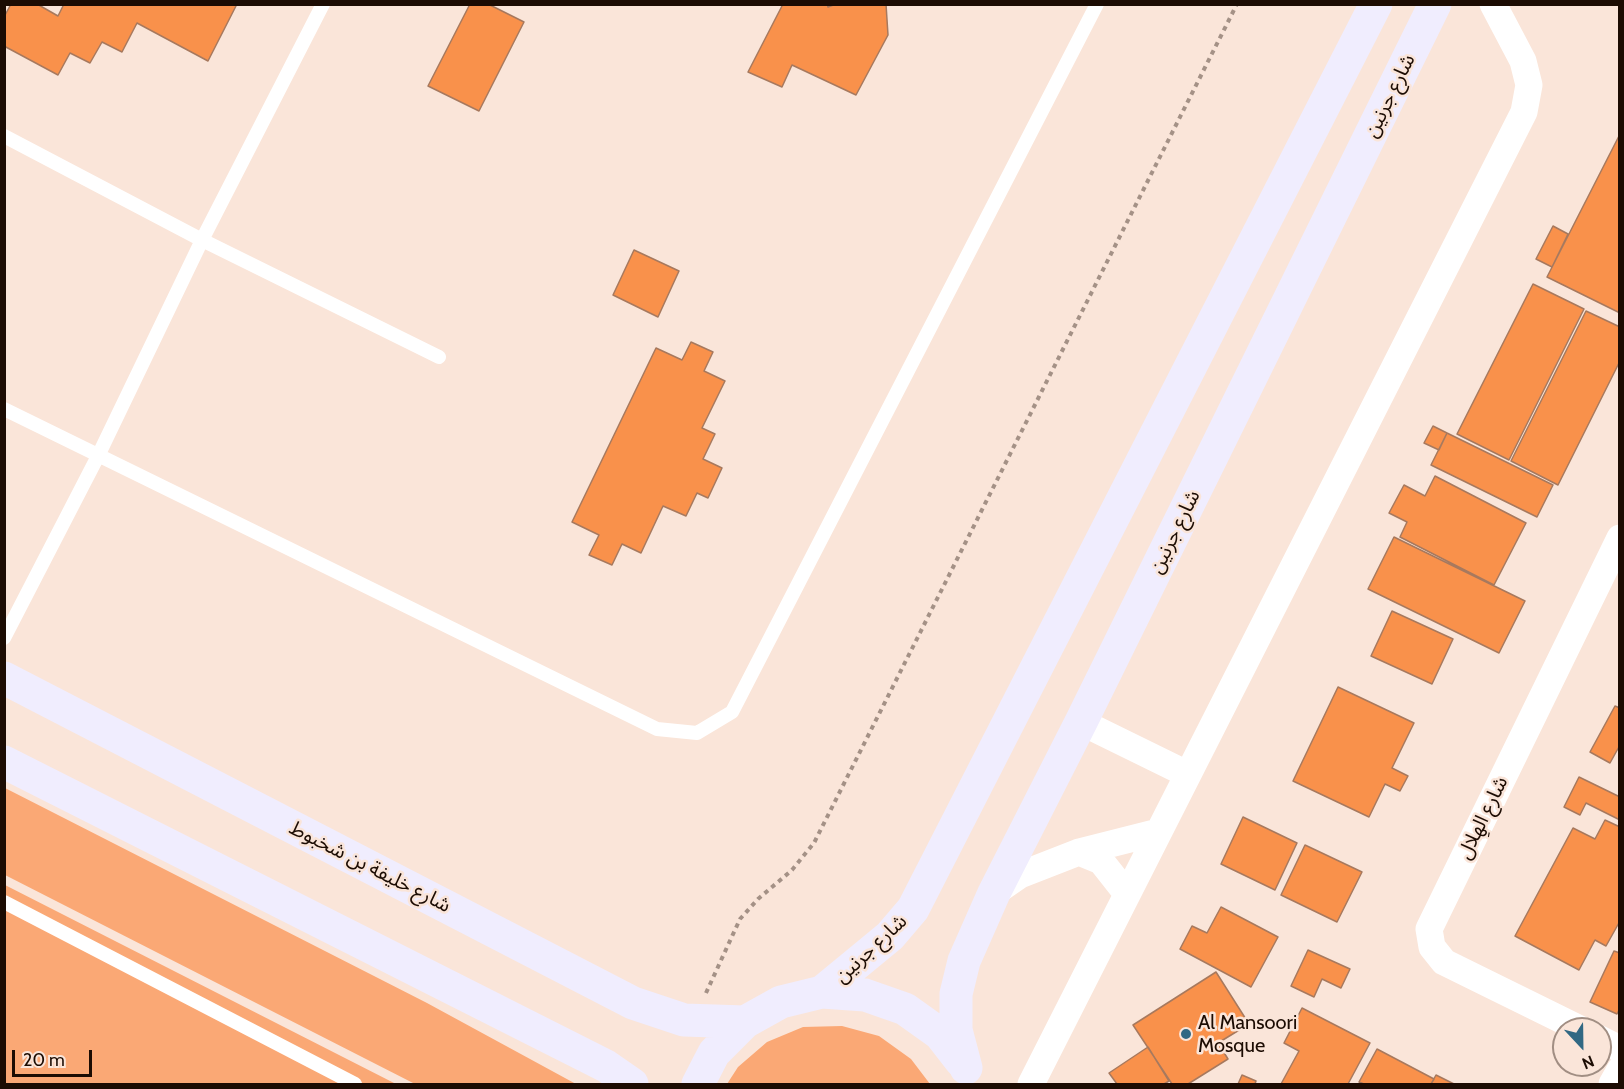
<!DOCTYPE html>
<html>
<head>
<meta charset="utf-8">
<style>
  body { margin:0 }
  #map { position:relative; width:1624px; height:1089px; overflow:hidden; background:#fae5d9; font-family:Cabin,sans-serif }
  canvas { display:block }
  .frame { position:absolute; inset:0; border:6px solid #1c0c03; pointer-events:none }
  .north { position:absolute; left:1552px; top:1017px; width:60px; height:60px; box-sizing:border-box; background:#fae5d9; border:2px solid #a18e83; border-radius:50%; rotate:158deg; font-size:16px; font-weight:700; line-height:24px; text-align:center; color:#1c0c03 }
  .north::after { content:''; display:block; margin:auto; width:21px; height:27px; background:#316883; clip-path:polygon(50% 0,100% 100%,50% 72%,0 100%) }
  .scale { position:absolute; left:12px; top:1050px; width:80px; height:27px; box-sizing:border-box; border:3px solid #1c0c03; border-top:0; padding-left:8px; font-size:18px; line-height:21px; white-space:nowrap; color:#1c0c03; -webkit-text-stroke:4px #fae5d9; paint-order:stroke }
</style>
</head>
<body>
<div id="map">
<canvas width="1624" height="1089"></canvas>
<div class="frame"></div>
<div class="north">N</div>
<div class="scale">20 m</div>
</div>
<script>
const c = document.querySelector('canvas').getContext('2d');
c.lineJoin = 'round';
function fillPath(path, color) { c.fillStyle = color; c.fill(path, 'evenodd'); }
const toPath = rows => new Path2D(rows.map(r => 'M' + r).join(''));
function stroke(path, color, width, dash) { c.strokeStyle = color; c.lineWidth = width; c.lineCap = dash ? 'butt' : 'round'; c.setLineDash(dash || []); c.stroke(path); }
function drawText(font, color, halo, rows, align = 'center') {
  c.font = font + ' Cabin,"Noto Sans Arabic",sans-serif'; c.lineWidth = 5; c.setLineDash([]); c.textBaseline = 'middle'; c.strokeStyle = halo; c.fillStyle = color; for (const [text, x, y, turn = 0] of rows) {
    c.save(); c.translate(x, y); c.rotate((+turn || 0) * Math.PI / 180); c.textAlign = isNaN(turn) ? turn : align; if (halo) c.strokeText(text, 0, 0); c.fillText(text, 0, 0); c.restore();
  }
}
const green = toPath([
  [5,788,427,1003,576,1084,415,1084,5,875],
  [5,885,396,1084,5,1084],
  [842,1026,879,1036,911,1059,930,1084,727,1084,738,1067,767,1042,803,1027]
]);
const building = toPath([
  [11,4,37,4,58,16,64,4,237,4,208,61,137,23,122,52,102,42,90,63,70,53,58,75,4,46,4,17,11,4],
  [470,4,488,4,524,22,479,111,428,86,470,4],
  [783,4,827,4,828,7,836,4,886,4,888,35,856,95,792,65,782,87,748,72,783,4],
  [1620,134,1620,313,1547,277,1620,134],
  [1553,226,1568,234,1552,267,1536,259,1553,226],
  [634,250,679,271,658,317,613,295,634,250],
  [1533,284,1584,309,1509,460,1457,434,1533,284],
  [1586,311,1620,327,1620,361,1558,485,1511,461,1586,311],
  [691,342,713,352,704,371,725,381,702,428,715,434,703,459,722,468,708,498,697,493,686,516,663,506,641,553,622,544,612,565,589,555,599,535,572,522,656,348,682,360,691,342],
  [1433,426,1447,433,1439,450,1424,443,1433,426],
  [1447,433,1553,485,1537,517,1431,465,1447,433],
  [1435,476,1526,523,1494,585,1400,537,1407,522,1389,513,1404,485,1425,496,1435,476],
  [1394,537,1525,601,1499,653,1368,589,1394,537],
  [1392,611,1453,639,1432,684,1371,656,1392,611],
  [1338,687,1414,723,1392,768,1408,776,1400,791,1385,784,1369,817,1293,781,1338,687],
  [1615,706,1620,708,1620,745,1610,763,1590,752,1615,706],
  [1579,777,1620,797,1620,820,1586,803,1580,815,1564,807,1579,777],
  [1243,817,1297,843,1275,890,1221,864,1243,817],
  [1605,820,1620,827,1620,921,1606,946,1595,940,1579,970,1515,936,1573,828,1595,839,1605,820],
  [1305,845,1362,872,1337,922,1281,895,1305,845],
  [1221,907,1278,937,1251,987,1180,949,1192,926,1207,933,1221,907],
  [1308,950,1350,969,1341,988,1322,979,1314,997,1291,986,1308,950],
  [1614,951,1620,953,1620,1008,1617,1014,1590,1002,1614,951],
  [1216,972,1249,1024,1218,1043,1228,1059,1188,1084,1172,1084,1133,1025,1216,972],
  [1302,1008,1370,1043,1348,1084,1281,1084,1299,1051,1284,1043,1302,1008],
  [1148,1047,1169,1081,1164,1084,1117,1084,1109,1073,1148,1047],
  [1377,1049,1434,1079,1431,1084,1364,1084,1359,1082,1377,1049],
  [1242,1075,1256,1081,1255,1084,1238,1084,1242,1075],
  [1436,1075,1454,1084,1431,1084,1436,1075]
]);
const path = toPath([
  [706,993,740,919,758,899,792,870,814,843,1237,4]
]);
const service = toPath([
  [4,136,202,240,439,357],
  [4,409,657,729,697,733,732,712,1097,4],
  [4,638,98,456,202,240,323,4],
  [4,902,355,1084]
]);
const minor = toPath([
  [1081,722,1187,774],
  [1079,852,1101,861,1127,894],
  [994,893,1020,875,1079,852,1158,832],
  [1580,1029,1444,962,1432,947,1429,929,1620,538],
  [1600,1039,1620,1049],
  [1031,1084,1524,112,1529,85,1523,61,1493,4],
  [1612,1084,1620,1070]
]);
const secondary = toPath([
  [4,678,633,1003,684,1020,745,1022],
  [4,762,606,1066,632,1084],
  [822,992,890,936,913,909,1376,4],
  [966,1068,956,1030,956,994,964,961,994,893,1081,722,1435,4],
  [698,1084,714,1053,745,1022,781,1002,822,992,865,995,905,1009,940,1034,961,1061]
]);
const markers = [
  [1186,1034,6,"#316883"]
];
const streetNames = [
  ["شارع جرنين",1390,96,-64],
  ["شارع جرنين",1175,532,-64],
  ["شارع الهِلال",1483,818,-64],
  ["شارع خليفة بن شخبوط",370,867,27],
  ["شارع جرنين",871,949,-43]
];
const poiNames = [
  ["Al Mansoori",1198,1023],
  ["Mosque",1198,1046]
];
fillPath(green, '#faa875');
fillPath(building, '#f9914b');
stroke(building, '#a7795e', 1.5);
stroke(path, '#a49186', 4, [4.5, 4.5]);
stroke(service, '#fff', 14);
stroke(minor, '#fff', 27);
stroke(secondary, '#f0edfe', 33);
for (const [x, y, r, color] of markers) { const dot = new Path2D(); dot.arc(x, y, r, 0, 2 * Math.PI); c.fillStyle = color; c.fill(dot); stroke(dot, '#fae5d9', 2); }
drawText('20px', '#1c0c03', '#fae5d9', streetNames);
drawText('20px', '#1c0c03', '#fae5d9', poiNames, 'left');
</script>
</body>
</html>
